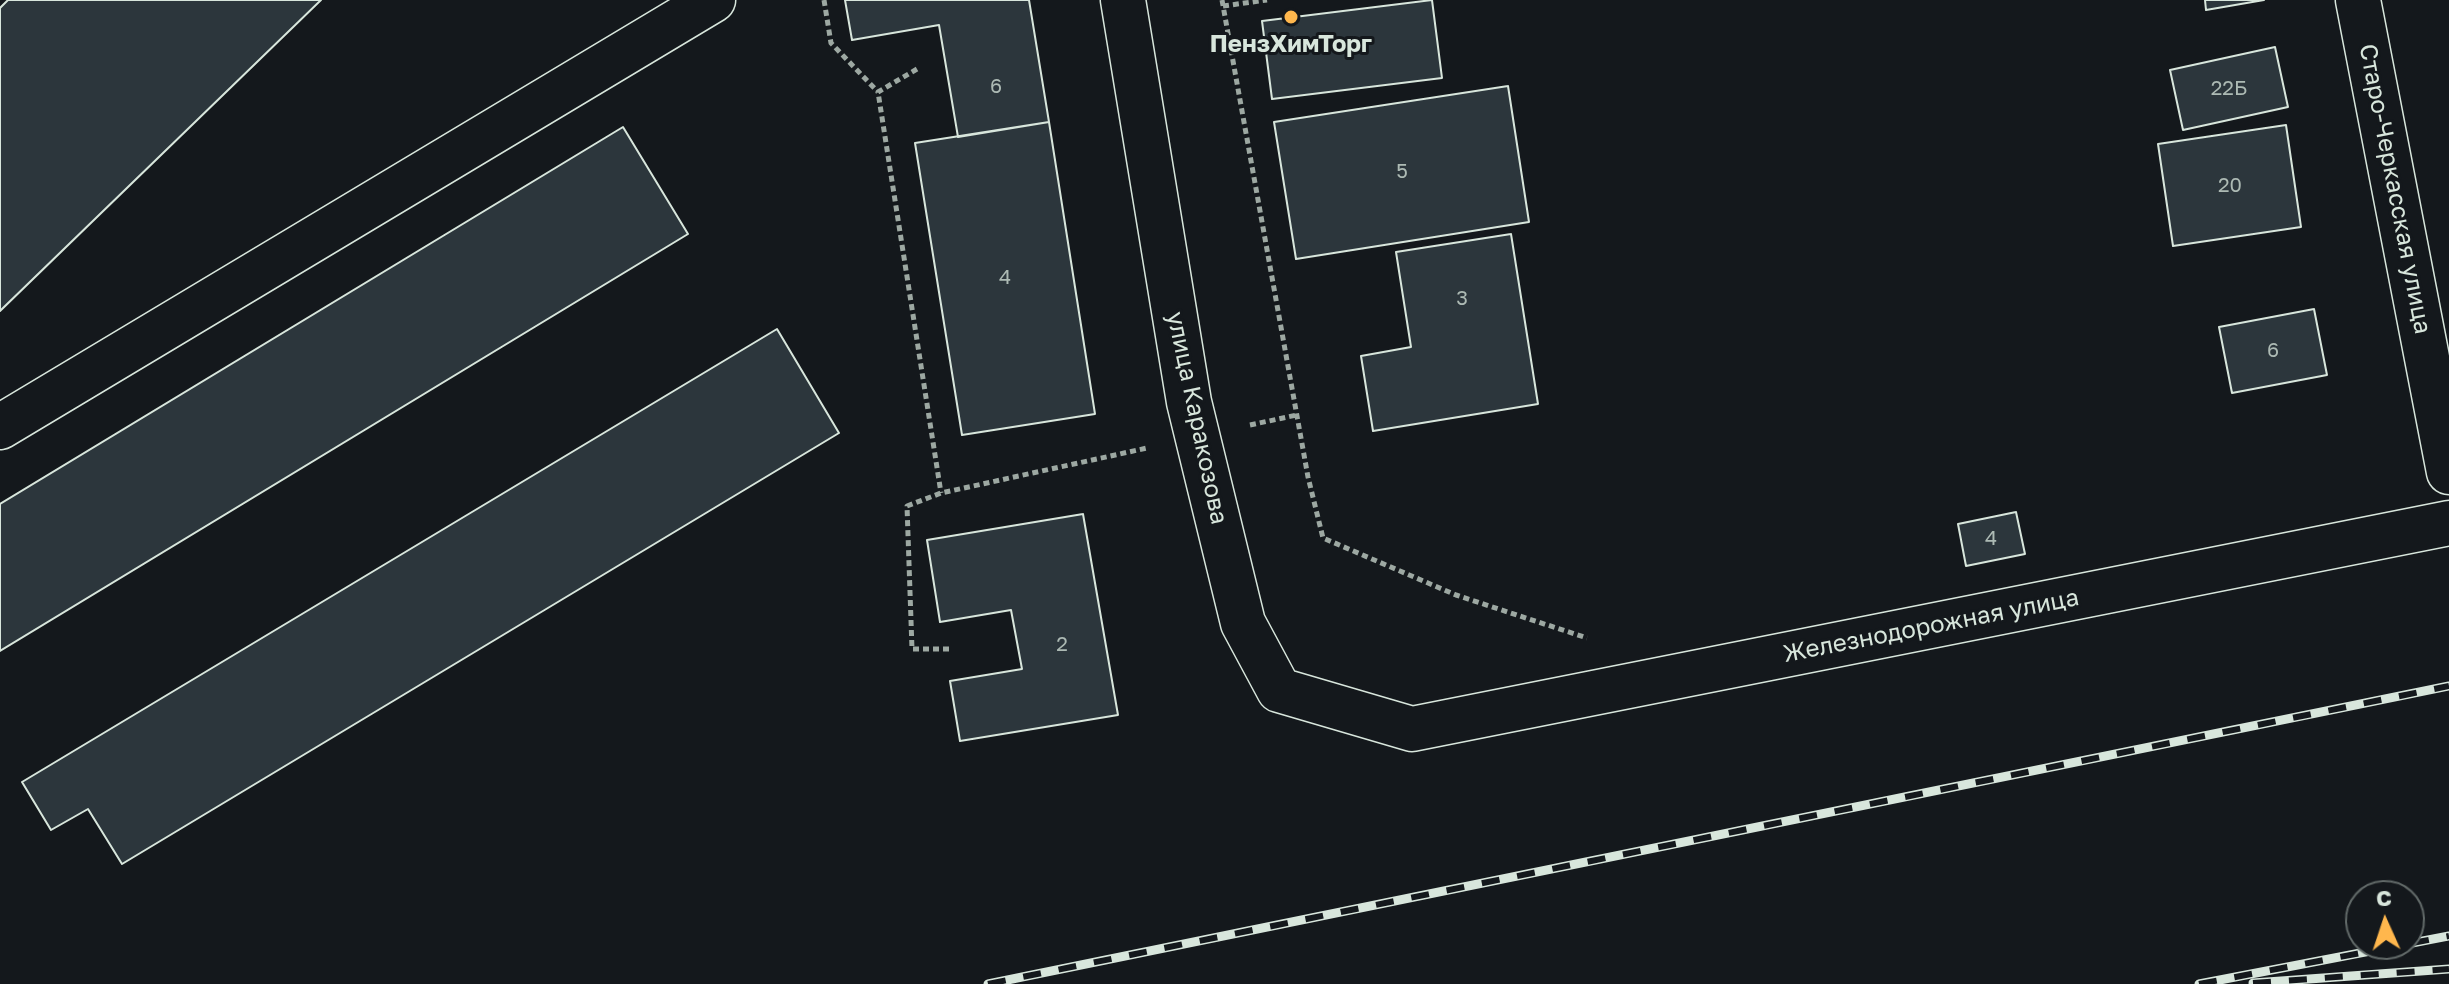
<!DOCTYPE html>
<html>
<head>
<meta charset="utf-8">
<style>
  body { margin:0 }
  #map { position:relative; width:2449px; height:984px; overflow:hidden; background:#14181c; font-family:"Golos Text",sans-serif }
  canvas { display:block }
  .north { position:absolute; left:2345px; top:880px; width:80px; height:80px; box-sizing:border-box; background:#14181c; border:2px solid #626a69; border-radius:50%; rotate:357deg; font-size:22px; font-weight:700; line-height:32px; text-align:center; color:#d8e6dc }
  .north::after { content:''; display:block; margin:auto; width:28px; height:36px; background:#ffb74d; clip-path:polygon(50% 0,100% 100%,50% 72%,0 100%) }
</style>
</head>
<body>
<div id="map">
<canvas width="2449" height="984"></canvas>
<div class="north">С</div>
</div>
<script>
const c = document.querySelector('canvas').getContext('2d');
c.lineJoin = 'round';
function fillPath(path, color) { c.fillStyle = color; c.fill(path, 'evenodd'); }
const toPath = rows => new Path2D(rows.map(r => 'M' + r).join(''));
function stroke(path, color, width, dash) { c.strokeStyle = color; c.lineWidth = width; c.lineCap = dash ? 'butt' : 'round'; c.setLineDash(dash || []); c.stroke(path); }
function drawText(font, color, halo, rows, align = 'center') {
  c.font = font + ' "Golos Text",sans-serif'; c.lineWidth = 6; c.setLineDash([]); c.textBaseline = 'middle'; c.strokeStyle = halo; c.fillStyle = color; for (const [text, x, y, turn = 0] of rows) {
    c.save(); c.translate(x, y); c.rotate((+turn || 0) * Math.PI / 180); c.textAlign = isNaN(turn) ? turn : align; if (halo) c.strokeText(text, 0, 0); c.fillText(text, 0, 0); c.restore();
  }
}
const building = toPath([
  [8,0,321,0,0,311,0,8,8,0],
  [845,0,1029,0,1049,122,958,137,939,25,852,40,845,0],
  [1432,0,1442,78,1272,99,1262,21,1432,0],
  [2205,0,2264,0,2206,10,2205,0],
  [2275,47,2288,107,2183,130,2170,70,2275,47],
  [1508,86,1529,222,1296,259,1274,122,1508,86],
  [1049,122,1095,414,962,435,915,143,1049,122],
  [2286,125,2301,227,2173,246,2158,144,2286,125],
  [623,127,688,234,0,651,0,504,623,127],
  [1511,234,1538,404,1373,431,1361,356,1411,347,1396,252,1511,234],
  [2314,309,2327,375,2232,393,2219,327,2314,309],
  [777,329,839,433,122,864,88,809,51,830,22,782,777,329],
  [2016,512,2025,554,1966,566,1958,524,2016,512],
  [1083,514,1118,715,960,741,950,681,1022,669,1011,610,940,622,927,540,1083,514]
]);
const path = toPath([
  [824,0,831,43,878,92],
  [1222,0,1308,477,1323,538,1456,595,1587,638],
  [1223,6,1267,0],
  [917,69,878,92,941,493],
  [1250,425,1297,415],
  [949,649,912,649,907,506,941,493,1147,448]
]);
const street = toPath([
  [1123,0,1189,402,1243,623,1279,690,1412,729,2449,523],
  [2358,0,2449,472],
  [0,427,713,0]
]);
const rail = toPath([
  [2253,983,2449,969],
  [988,984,2449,686],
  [2199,984,2449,936]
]);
const markers = [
  [1291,17,8,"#ffb74d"]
];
const numberNames = [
  ["6",996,87],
  ["22Б",2229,89],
  ["5",1402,172],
  ["20",2230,186],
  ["4",1005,278],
  ["3",1462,299],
  ["6",2273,351],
  ["4",1991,539],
  ["2",1062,645]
];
const poiNames = [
  ["ПензХимТорг",1291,44]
];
const streetNames = [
  ["Старо-Черкасская улица",2395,189,79],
  ["улица Каракозова",1197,418,78],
  ["Железнодорожная улица",1931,626,-11]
];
fillPath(building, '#2c363c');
stroke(building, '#d8e6dc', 2);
stroke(street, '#d8e6dc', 47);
stroke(path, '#9da8a2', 5, [6, 4]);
stroke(street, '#14181c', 44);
stroke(rail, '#d8e6dc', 9);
stroke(rail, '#14181c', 6, [18]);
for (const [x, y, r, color] of markers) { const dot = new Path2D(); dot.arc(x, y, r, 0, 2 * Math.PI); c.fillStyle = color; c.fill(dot); stroke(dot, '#14181c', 3); }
drawText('20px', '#adbab4', null, numberNames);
drawText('bold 24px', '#d8e6dc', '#14181c', poiNames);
drawText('24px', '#d8e6dc', '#14181c', streetNames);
</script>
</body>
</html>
